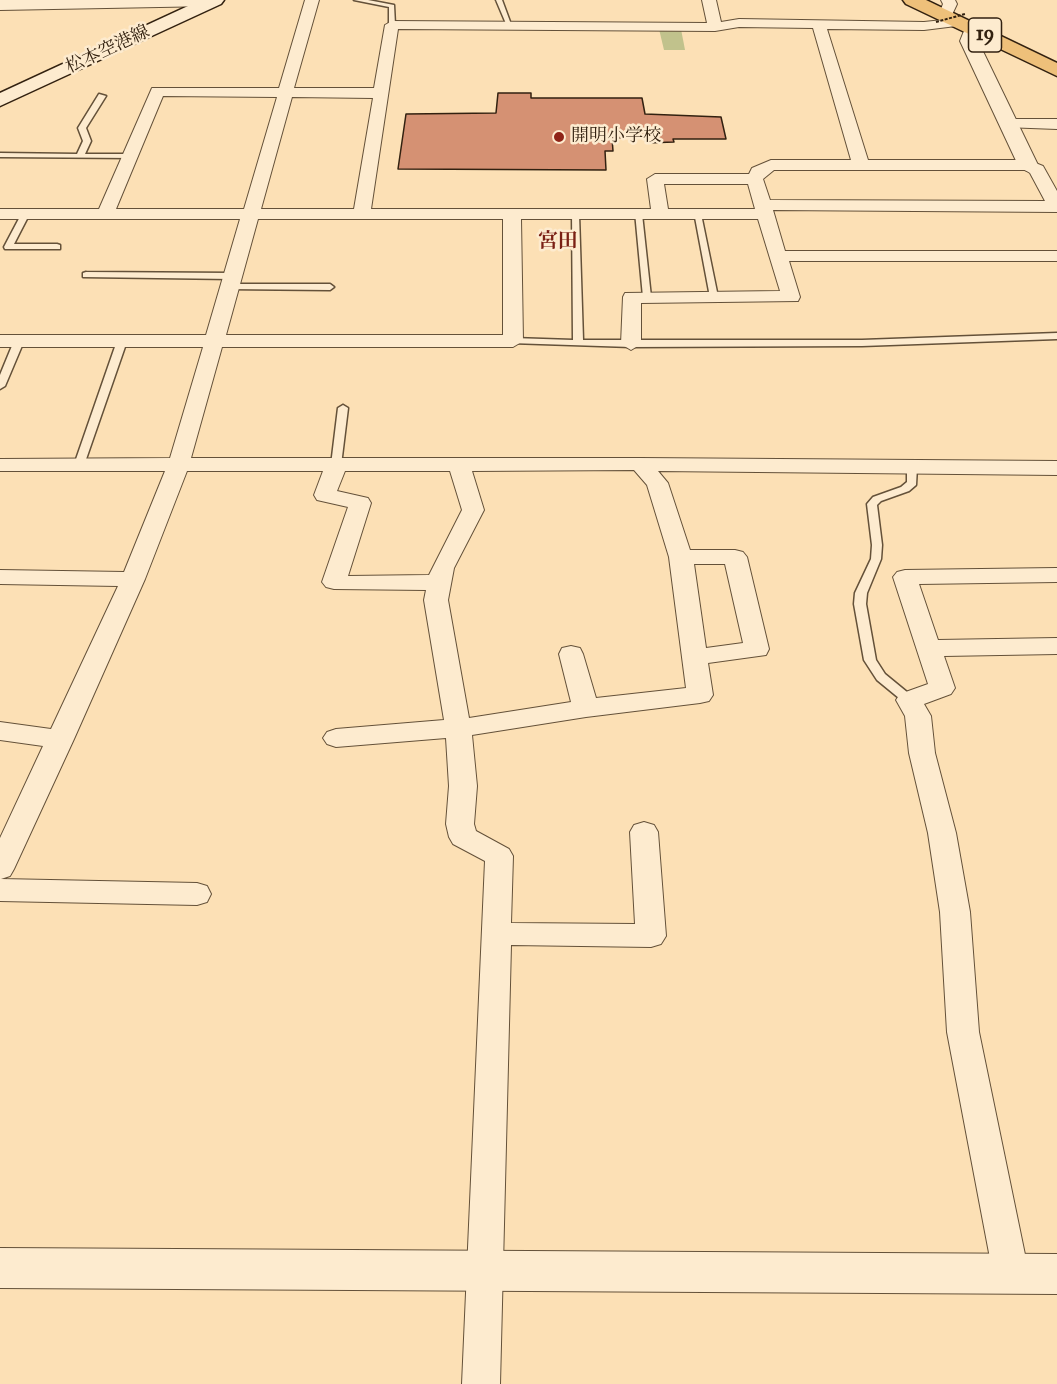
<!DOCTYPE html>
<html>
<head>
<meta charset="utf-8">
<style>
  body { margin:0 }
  canvas { display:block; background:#fce0b5 }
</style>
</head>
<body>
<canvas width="1057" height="1384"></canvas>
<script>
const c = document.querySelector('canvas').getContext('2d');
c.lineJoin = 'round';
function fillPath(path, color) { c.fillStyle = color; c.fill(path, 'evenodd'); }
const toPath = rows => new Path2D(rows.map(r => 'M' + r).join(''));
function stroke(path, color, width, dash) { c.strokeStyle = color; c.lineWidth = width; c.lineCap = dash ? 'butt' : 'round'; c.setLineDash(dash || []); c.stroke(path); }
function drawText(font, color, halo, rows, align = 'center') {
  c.font = font + ' "IM FELL Great Primer","Noto Serif JP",serif'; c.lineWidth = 5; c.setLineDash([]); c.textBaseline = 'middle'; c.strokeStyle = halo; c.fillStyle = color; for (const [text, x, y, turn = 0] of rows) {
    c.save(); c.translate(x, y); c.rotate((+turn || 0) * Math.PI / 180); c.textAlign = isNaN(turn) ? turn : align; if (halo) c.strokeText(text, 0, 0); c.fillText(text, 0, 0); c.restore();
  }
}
const green = toPath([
  [659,29,681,29,685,50,664,50]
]);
const building = toPath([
  [498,93,531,93,531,98,642,98,645,114,721,117,726,139,673,139,674,142,646,143,645,138,612,138,613,151,605,151,606,170,398,169,406,114,496,113,498,93]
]);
const service = toPath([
  [354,0,368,0,394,5,395,25,392,27,389,25,389,7,354,0],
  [496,0,502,0,512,27,507,26,496,0],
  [99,94,106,96,86,128,91,141,85,154,133,154,133,158,0,157,0,153,77,154,83,141,78,128,99,94],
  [23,211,30,213,14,244,57,244,60,245,60,249,5,249,4,247,23,211],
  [572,212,579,214,583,340,862,340,1057,333,1057,339,862,346,631,347,510,343,508,341,513,338,573,340,572,212],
  [635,212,642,214,651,297,647,300,643,297,635,212],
  [694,212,701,214,718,297,714,300,710,297,694,212],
  [86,272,232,273,236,276,232,279,83,277,83,273,86,272],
  [229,284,330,284,334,287,330,290,226,289,225,287,229,284],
  [19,338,24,341,5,386,0,389,0,375,14,341,19,338],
  [122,338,127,341,84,465,83,467,75,467,74,465,117,341,122,338],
  [343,405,348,408,341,465,336,468,331,465,338,408,343,405],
  [912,464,917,467,916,485,909,491,881,501,877,505,882,545,881,559,867,593,866,604,876,660,885,674,913,697,915,700,913,703,909,704,905,703,877,680,864,660,854,604,855,593,871,559,872,545,867,504,873,497,901,487,907,482,907,467,912,464]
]);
const minor = toPath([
  [305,0,319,0,294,88,374,88,385,25,392,21,707,23,702,0,716,0,721,22,739,19,924,22,943,20,938,16,943,4,941,0,955,0,957,4,950,19,964,19,964,25,924,30,827,29,868,160,1028,160,1043,166,1057,191,1057,212,773,210,785,251,1057,251,1057,261,789,261,800,297,798,301,641,303,641,344,631,350,621,344,623,297,625,293,780,291,758,219,521,219,523,341,513,347,222,347,191,458,640,458,1057,461,1057,475,658,471,668,483,690,550,735,550,743,552,747,557,769,649,766,655,708,663,713,695,709,701,700,703,586,717,472,735,477,786,474,824,476,831,509,849,513,856,511,923,635,924,630,832,634,825,644,822,654,825,658,832,666,936,661,944,651,947,511,945,500,1384,462,1384,485,861,453,844,449,837,446,824,449,786,446,738,336,747,327,744,323,738,327,732,336,729,444,720,424,600,426,590,334,589,326,587,322,582,348,507,317,500,314,495,323,471,187,471,145,579,74,739,14,869,10,876,1,879,197,883,207,886,211,894,207,902,197,905,0,901,0,838,43,746,0,740,0,722,51,729,118,586,0,584,0,570,124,572,165,471,0,471,0,459,170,458,203,347,0,347,0,335,206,335,240,219,0,219,0,209,99,209,152,88,279,88,305,0],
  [739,27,813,28,851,160,771,160,752,168,749,174,655,174,647,179,651,209,371,209,398,29,715,31,739,27],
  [163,96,277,97,244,209,116,209,163,96],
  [292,97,373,98,354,209,261,209,292,97],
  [774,170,1025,170,1030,173,1045,201,770,200,763,179,774,170],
  [664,184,748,184,755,209,668,209,664,184],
  [258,219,503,219,503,335,226,335,258,219],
  [634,470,647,485,669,557,686,688,596,698,583,654,580,648,571,646,562,648,559,654,571,702,469,718,448,600,454,568,484,510,472,471,634,470],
  [345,471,450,471,462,510,429,575,348,576,371,503,368,498,337,491,345,471],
  [694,564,725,564,743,643,706,648,694,564],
  [1010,119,1057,119,1057,129,1004,127,1002,124,1004,121,1010,119],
  [1057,568,1057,582,919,584,938,640,1057,638,1057,654,944,656,955,688,951,694,924,704,931,716,935,753,956,833,970,912,979,1032,1029,1274,1024,1285,1011,1290,998,1285,993,1274,947,1032,940,912,928,833,909,753,905,716,896,700,900,694,928,684,893,577,897,572,905,570,1057,568]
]);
const tertiary = toPath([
  [0,0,221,0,221,1,213,6,0,10,0,0],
  [975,25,984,30,978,41,1038,165,1035,169,1028,171,1021,169,1018,165,960,41,964,31,975,25],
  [0,1248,1057,1254,1057,1294,0,1288,0,1248]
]);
const secondary = toPath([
  [201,0,224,0,221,4,0,106,0,93,201,0]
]);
const trunk = toPath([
  [903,0,926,0,1057,63,1057,76,906,4,903,0]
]);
const pathBridge = toPath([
  [936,22,965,14]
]);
const markers = [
  [559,137,6,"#8f2418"]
];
const farStreetnames = [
  ["松本空港線",108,50,-25]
];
const farPoinames = [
  ["開明小学校",571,137]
];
const shields = [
  [985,35,33]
];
const shieldNames = [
  ["19",985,35]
];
const farQuarternames = [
  ["宮田",558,242]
];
fillPath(green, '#c1c28c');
fillPath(building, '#d59173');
stroke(building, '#322110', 1.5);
stroke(service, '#645139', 3);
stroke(minor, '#645139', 2);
stroke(tertiary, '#645139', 2);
stroke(secondary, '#322110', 3);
stroke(trunk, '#322110', 3);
fillPath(service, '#fdebcf');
fillPath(minor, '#fdebcf');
fillPath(tertiary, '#fdebcf');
fillPath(secondary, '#fdebcf');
fillPath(trunk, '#eec07a');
stroke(pathBridge, '#322110', 2, [3, 1.5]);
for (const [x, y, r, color] of markers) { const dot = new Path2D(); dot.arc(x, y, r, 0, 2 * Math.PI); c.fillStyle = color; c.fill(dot); stroke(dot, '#fdebcf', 2); }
drawText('18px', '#322110', '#fdebcf', farStreetnames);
drawText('18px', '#322110', '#fdebcf', farPoinames, 'left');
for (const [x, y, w] of shields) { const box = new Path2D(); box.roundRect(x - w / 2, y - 17, w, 34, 4.5); c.fillStyle = '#fdebcf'; c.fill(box); stroke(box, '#322110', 1.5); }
drawText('bold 20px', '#322110', null, shieldNames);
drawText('bold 20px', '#7a1f14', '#fdebcf', farQuarternames);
</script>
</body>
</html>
